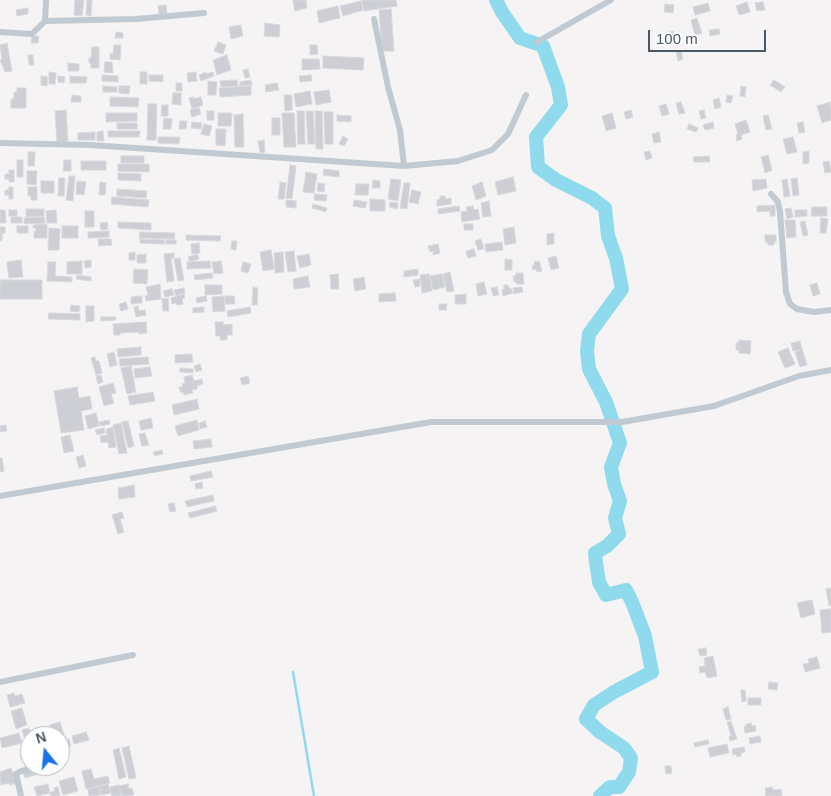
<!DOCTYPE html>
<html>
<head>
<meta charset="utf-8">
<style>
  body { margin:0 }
  #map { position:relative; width:831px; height:796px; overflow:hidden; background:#f5f3f3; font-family:Helvetica,sans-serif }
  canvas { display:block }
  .north { position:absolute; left:20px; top:726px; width:50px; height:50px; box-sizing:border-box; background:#fff; border:1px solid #b7bbc0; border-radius:50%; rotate:343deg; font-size:14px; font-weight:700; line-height:20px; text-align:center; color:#4a5661 }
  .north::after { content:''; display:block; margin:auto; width:18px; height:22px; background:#1a73e8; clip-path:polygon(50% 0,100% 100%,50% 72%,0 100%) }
  .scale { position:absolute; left:648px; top:30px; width:118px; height:22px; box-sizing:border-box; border:2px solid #4a5661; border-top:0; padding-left:6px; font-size:15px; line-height:18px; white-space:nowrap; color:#4a5661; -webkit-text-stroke:4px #fff; paint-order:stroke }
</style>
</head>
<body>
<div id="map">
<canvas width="831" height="796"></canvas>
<div class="north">N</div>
<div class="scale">100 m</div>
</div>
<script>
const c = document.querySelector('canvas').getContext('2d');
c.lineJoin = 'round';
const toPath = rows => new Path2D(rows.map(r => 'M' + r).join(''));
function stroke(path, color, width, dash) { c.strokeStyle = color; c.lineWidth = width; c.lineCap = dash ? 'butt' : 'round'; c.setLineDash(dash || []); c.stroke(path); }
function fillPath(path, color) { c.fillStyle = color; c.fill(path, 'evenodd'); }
const stream = toPath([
  [293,672,314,796]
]);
const river = toPath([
  [496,0,502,12,520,38,543,46,558,87,561,105,536,137,538,167,556,180,592,198,605,208,608,236,616,258,622,289,589,334,587,351,589,369,606,402,620,443,611,467,614,484,620,501,615,518,619,534,607,546,595,553,596,562,599,582,606,595,626,590,632,602,645,636,652,672,614,692,594,705,586,719,600,732,624,748,631,758,629,772,619,787,610,787,600,796]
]);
const building = toPath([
  [75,0,84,0,82,16,74,15,75,0],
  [87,0,92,0,91,16,86,15,87,0],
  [293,0,306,0,307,8,295,11,293,0],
  [362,0,396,0,397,6,364,11,362,0],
  [361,1,363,10,343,16,340,6,361,1],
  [747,2,750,12,739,15,736,6,747,2],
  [763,2,765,10,757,11,755,3,763,2],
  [708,3,710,11,695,15,693,7,708,3],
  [665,4,674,5,673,13,664,12,665,4],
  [166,5,167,14,159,15,158,6,166,5],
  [338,6,340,18,319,23,317,11,338,6],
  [28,8,28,14,17,16,16,10,28,8],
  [391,9,394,51,382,51,379,10,391,9],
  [697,18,702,33,695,35,691,20,697,18],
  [265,23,280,25,279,37,264,36,265,23],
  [241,25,243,36,231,39,229,27,241,25],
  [719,29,720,34,710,36,709,30,719,29],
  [673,31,676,39,668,41,666,33,673,31],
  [116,32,123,33,123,38,115,38,116,32],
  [32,36,39,36,38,43,31,43,32,36],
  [218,42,226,45,223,54,214,51,218,42],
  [7,43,12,71,5,72,0,60,2,60,0,45,7,43],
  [114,45,121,45,120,60,110,59,110,53,113,54,114,45],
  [310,45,317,45,318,54,310,55,310,45],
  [92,47,99,47,99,68,91,68,91,64,89,63,89,58,91,58,92,47],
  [681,51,683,59,678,61,676,52,681,51],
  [28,55,33,55,34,65,29,65,28,55],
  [227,55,231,70,217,75,213,60,227,55],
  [323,56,364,58,363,70,323,68,323,56],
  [302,59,319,59,320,69,302,70,302,59],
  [105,62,112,62,113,73,104,72,105,62],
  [68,63,79,64,79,71,68,71,68,63],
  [248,69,250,77,245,78,243,70,248,69],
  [49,72,56,73,55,84,49,84,49,72],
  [140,72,147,72,147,84,140,84,140,72],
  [196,72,197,81,188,82,187,73,196,72],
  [206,72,206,74,213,72,214,76,201,81,199,75,206,72],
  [102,75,118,76,118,82,102,81,102,75],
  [149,75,163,75,163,82,149,81,149,75],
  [311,75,312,81,300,82,299,76,311,75],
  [41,76,48,77,47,86,41,85,41,76],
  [58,76,65,77,64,83,58,82,58,76],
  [70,76,87,77,86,83,70,83,70,76],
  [237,80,238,86,221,87,220,81,237,80],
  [251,80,252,85,240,86,240,82,251,80],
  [774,80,785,87,781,92,770,85,774,80],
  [208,81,217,82,216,95,208,95,208,81],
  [176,83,182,83,182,91,176,91,176,83],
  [277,83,279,90,266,92,265,85,277,83],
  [103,86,117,87,117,92,103,92,103,86],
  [119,86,130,86,129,94,119,93,119,86],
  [251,86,251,95,220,97,219,88,251,86],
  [741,86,746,87,745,97,740,96,741,86],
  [17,88,26,88,26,108,11,108,11,99,14,99,14,92,17,92,17,88],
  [329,90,331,102,316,105,314,92,329,90],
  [310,91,312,104,296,107,294,94,310,91],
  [173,93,181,93,181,105,172,104,173,93],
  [72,95,81,96,81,102,71,102,72,95],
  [284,95,292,95,292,110,285,111,284,95],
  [727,95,733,96,731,103,726,102,727,95],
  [110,97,139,98,138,107,110,106,110,97],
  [193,97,193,99,201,97,203,105,192,109,189,98,193,97],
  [719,98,721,107,715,109,713,100,719,98],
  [681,102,685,113,679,114,676,103,681,102],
  [830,102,831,120,822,123,817,106,830,102],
  [148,104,157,104,156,140,147,140,148,104],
  [666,104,669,114,662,116,659,106,666,104],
  [162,105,168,105,168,116,161,116,162,105],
  [199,108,201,114,192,117,190,110,199,108],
  [66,110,68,141,57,142,55,111,66,110],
  [631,110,633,117,626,119,624,112,631,110],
  [704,110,706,118,701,119,699,111,704,110],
  [207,111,214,111,214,120,207,120,207,111],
  [297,111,304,111,305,144,298,144,297,111],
  [306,111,313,111,315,144,308,144,306,111],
  [315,111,322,111,323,149,316,149,315,111],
  [324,112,333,112,333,144,325,144,324,112],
  [106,113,137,113,137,121,106,122,106,113],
  [218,113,232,113,231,126,218,126,218,113],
  [282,113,294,113,296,147,284,147,282,113],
  [612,113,616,128,606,131,602,116,612,113],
  [243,114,244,147,235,147,234,115,243,114],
  [337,115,351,116,351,122,337,121,337,115],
  [768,115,772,129,766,130,763,116,768,115],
  [164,118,172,119,171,129,163,129,164,118],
  [272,118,280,118,280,135,272,135,272,118],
  [746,120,750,132,741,135,742,139,737,141,736,135,738,134,735,124,746,120],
  [180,121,187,121,186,129,179,129,180,121],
  [192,122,202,123,201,129,191,128,192,122],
  [713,122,714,128,705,130,703,125,713,122],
  [803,122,805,132,799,133,797,123,803,122],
  [117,123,137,123,137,129,117,129,117,123],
  [204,124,212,126,209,136,201,134,204,124],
  [689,124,698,128,696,132,687,129,689,124],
  [216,129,226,129,225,146,216,145,216,129],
  [103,131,104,141,97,141,97,132,103,131],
  [108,131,140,131,139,137,108,137,108,131],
  [95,132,95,140,78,140,78,133,95,132],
  [659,132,661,142,654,143,652,134,659,132],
  [343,136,348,139,344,146,339,144,343,136],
  [158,137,180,137,179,144,158,143,158,137],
  [793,137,797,152,787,154,783,139,793,137],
  [264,140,265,152,260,153,258,141,264,140],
  [650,151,652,158,646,160,644,152,650,151],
  [809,151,809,163,803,164,803,152,809,151],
  [28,152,35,152,34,166,28,166,28,152],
  [768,155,772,170,765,173,761,157,768,155],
  [121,156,144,156,144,163,121,163,121,156],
  [709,156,710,162,694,162,693,157,709,156],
  [17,160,23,160,23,177,17,177,17,160],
  [64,160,71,160,71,171,63,171,64,160],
  [81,161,106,161,106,170,81,170,81,161],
  [829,161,831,172,825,173,823,162,829,161],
  [118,164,149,164,149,172,118,171,118,164],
  [290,165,296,166,292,199,286,198,290,165],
  [324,169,339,171,339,177,323,175,324,169],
  [9,170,14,170,14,182,9,182,9,179,5,179,5,174,9,174,9,170],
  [27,171,37,171,36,185,27,184,27,171],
  [306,172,317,174,314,193,303,192,306,172],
  [118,173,141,174,141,181,118,180,118,173],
  [69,176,75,176,73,201,66,200,69,176],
  [513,177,516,191,498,195,495,182,513,177],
  [59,178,65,178,64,196,58,196,59,178],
  [797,178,799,195,793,196,791,179,797,178],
  [391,179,401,180,398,201,388,199,391,179],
  [766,179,767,188,753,191,752,180,766,179],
  [787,179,790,196,784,197,782,180,787,179],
  [373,180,380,181,380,188,372,188,373,180],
  [41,181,54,181,54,193,41,193,41,181],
  [77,181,86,182,84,195,76,194,77,181],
  [100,182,106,183,105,195,99,195,100,182],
  [280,182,286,183,284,199,278,199,280,182],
  [482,182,486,196,476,200,472,186,482,182],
  [318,183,325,184,324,192,317,191,318,183],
  [404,183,410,183,407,209,400,208,404,183],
  [356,184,369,184,368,195,355,195,356,184],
  [9,187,13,187,13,199,9,199,9,195,5,195,5,190,9,190,9,187],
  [28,187,37,187,37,200,31,200,31,196,28,196,28,187],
  [117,189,147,191,146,198,117,196,117,189],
  [412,190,421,192,418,204,409,202,412,190],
  [315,194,327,195,326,201,314,200,315,194],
  [440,196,445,196,445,199,451,198,451,204,437,206,437,200,440,199,440,196],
  [112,197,149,200,148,207,111,204,112,197],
  [370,199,385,200,385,211,370,211,370,199],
  [286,200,296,201,296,208,286,207,286,200],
  [354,200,367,202,365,208,353,206,354,200],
  [489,201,491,216,483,217,481,203,489,201],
  [390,202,398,203,397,209,389,207,390,202],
  [313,204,327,208,326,212,312,208,313,204],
  [775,205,775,216,770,216,770,211,757,212,757,206,775,205],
  [459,206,460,211,438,214,438,209,459,206],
  [473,206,474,210,478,209,480,219,462,222,461,212,467,211,466,207,473,206],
  [812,207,827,207,827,216,811,216,812,207],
  [791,208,793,217,787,219,785,209,791,208],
  [26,209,44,209,44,216,26,217,26,209],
  [0,210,5,210,6,223,0,223,0,210],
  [9,210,17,210,17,216,9,216,9,210],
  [56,210,57,223,47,223,46,211,56,210],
  [795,210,807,210,807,216,795,217,795,210],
  [85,211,94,211,94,227,85,227,85,211],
  [11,217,22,217,22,223,11,223,11,217],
  [44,217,45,223,24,224,24,218,44,217],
  [821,218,828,219,826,233,820,233,821,218],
  [785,220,795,220,796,237,787,238,785,220],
  [805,221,808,235,803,236,800,222,805,221],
  [107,222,108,229,101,230,100,223,107,222],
  [118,222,151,223,151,230,118,228,118,222],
  [47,224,47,238,34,238,34,231,36,231,36,228,33,228,33,225,47,224],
  [464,224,473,224,473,230,464,230,464,224],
  [17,226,28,226,28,233,17,233,17,226],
  [62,226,78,226,78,238,62,238,62,226],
  [0,227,5,227,5,233,2,233,2,240,0,241,0,227],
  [514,227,516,243,505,245,503,229,514,227],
  [49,228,60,229,59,250,48,250,49,228],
  [109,231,109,237,88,238,88,232,109,231],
  [140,232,175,233,174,239,139,238,140,232],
  [554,233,554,244,547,245,547,234,554,233],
  [186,235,221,236,220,241,186,240,186,235],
  [765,235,776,235,776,242,774,242,774,245,768,245,768,242,765,242,765,235],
  [98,239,111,239,112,245,99,246,98,239],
  [140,239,165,240,164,244,140,243,140,239],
  [481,239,484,249,478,250,475,241,481,239],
  [166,240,176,240,176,244,166,244,166,240],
  [232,241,237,241,236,250,231,249,232,241],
  [502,242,503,250,486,252,485,244,502,242],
  [199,243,200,253,192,254,191,244,199,243],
  [438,244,440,253,433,255,433,251,430,252,428,246,438,244],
  [474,249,476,256,468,258,466,251,474,249],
  [271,250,274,269,263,271,260,252,271,250],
  [294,251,296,271,288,272,285,252,294,251],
  [135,252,135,260,129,260,129,253,135,252],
  [283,252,284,272,275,273,274,253,283,252],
  [174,253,174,258,171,258,174,281,167,282,164,254,174,253],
  [146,254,146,263,137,263,137,255,146,254],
  [197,254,199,259,190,262,188,257,197,254],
  [309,254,311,265,300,268,297,256,309,254],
  [556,256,559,268,551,270,548,258,556,256],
  [180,258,184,280,178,281,174,259,180,258],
  [505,259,512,260,512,270,505,270,505,259],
  [21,260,23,277,9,278,7,262,21,260],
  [91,260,91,267,85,268,84,261,91,260],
  [82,261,82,274,67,274,67,262,82,261],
  [210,261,211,268,187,269,187,262,210,261],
  [221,261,223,273,214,274,212,262,221,261],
  [539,261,542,271,537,272,536,269,533,270,532,266,535,265,534,262,539,261],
  [48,262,56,262,55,276,72,277,72,282,47,281,48,262],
  [243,262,251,264,248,273,241,271,243,262],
  [134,269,148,270,147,284,133,283,134,269],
  [418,269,418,275,404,277,404,271,418,269],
  [450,272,454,291,447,292,443,274,450,272],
  [212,273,213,278,195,280,194,275,212,273],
  [516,273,523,273,524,284,517,284,516,282,514,282,513,276,516,276,516,273],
  [338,274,339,289,331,289,330,275,338,274],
  [429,274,432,291,422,293,420,275,429,274],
  [442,274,445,287,433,290,430,276,442,274],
  [77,275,91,277,91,281,76,279,77,275],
  [308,276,310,287,294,289,293,279,308,276],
  [364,277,366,289,355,291,353,279,364,277],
  [419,279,420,286,415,287,413,280,419,279],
  [0,280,42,280,42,299,0,299,0,280],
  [484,282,487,294,478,296,476,284,484,282],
  [817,283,820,294,813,296,810,285,817,283],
  [160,284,161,299,146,301,145,296,148,295,146,287,160,284],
  [205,285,222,285,222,294,205,295,205,285],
  [504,285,508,285,509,288,511,288,513,293,503,296,502,290,504,289,504,285],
  [253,287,258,288,257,305,252,305,253,287],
  [497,287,499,295,493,296,491,288,497,287],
  [522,287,523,292,514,294,513,288,522,287],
  [184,288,185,293,176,296,174,290,184,288],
  [172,289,174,295,165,297,163,291,172,289],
  [395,293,396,301,379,302,379,294,395,293],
  [184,294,185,298,182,299,183,304,177,305,176,303,172,304,171,298,184,294],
  [466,294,466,304,455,304,455,295,466,294],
  [142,296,142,303,131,304,131,297,142,296],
  [206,296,207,301,197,303,196,298,206,296],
  [224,296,225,311,213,312,212,297,224,296],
  [225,296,234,296,235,304,225,304,225,296],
  [168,298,169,311,163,311,162,299,168,298],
  [126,302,128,309,121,311,119,304,126,302],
  [439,304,447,304,446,310,439,310,439,304],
  [71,305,80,306,79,312,70,311,71,305],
  [86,306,94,306,94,321,86,322,86,306],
  [138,306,139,311,145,310,146,315,136,317,134,307,138,306],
  [204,307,204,312,193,313,193,308,204,307],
  [250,307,251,313,228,317,227,311,250,307],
  [49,313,80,314,80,320,48,319,49,313],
  [101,317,116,317,116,320,101,321,101,317],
  [146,322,147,333,139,334,139,332,120,333,120,335,114,335,113,324,146,322],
  [215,322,223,322,223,325,232,324,232,335,227,335,227,340,220,340,220,336,216,336,215,322],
  [739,340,751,341,750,354,739,353,739,350,736,350,736,343,739,343,739,340],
  [800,341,802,349,793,351,791,343,800,341],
  [141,347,141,355,118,357,117,349,141,347],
  [788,348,795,364,785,368,778,352,788,348],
  [802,349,807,365,800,367,795,352,802,349],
  [114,352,117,365,110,367,107,354,114,352],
  [192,354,193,362,175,363,175,355,192,354],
  [95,357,96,361,99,361,102,373,96,375,91,358,95,357],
  [148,357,149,364,120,366,119,359,148,357],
  [200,364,202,370,196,372,194,366,200,364],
  [131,366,136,392,127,394,121,368,131,366],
  [150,367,152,376,135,378,134,369,150,367],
  [180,368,193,369,193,373,180,372,180,368],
  [101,375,103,382,98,384,96,376,101,375],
  [192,375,194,381,202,379,203,384,197,386,197,389,192,390,193,393,184,395,183,392,181,393,179,387,183,387,182,384,185,383,184,377,192,375],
  [248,376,250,383,242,385,240,378,248,376],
  [113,383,116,393,111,394,114,403,104,406,99,387,113,383],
  [77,387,79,398,90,396,92,409,81,411,84,430,61,433,54,391,77,387],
  [153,392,155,401,130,405,128,396,153,392],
  [197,399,199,409,174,415,172,405,197,399],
  [96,413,99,426,88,429,85,416,96,413],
  [151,418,153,428,141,430,139,421,151,418],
  [109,420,110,424,100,426,99,422,109,420],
  [197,420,199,430,178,436,175,426,197,420],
  [128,421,134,446,128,448,122,422,128,421],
  [205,421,207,427,200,429,199,423,205,421],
  [121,423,127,453,119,454,113,425,121,423],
  [6,425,7,431,0,432,0,426,6,425],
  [113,427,116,447,109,448,108,442,101,443,100,436,107,435,106,429,113,427],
  [104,428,105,433,97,435,95,430,104,428],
  [145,433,149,445,142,446,139,434,145,433],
  [70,435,74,451,64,453,61,437,70,435],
  [211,439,212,447,194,449,193,441,211,439],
  [162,450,163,454,155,456,153,452,162,450],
  [83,455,86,466,79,468,76,457,83,455],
  [0,458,2,458,4,471,0,472,0,458],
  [211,471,213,477,191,481,190,476,211,471],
  [202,482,203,488,196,489,195,484,202,482],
  [134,485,135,497,119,499,118,488,134,485],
  [213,495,214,501,187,507,185,501,213,495],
  [174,503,176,511,170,512,168,504,174,503],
  [215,506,217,511,190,518,188,513,215,506],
  [122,512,124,518,120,519,124,532,118,534,112,515,122,512],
  [831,588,831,605,829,606,826,589,831,588],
  [812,600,815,614,801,618,797,603,812,600],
  [831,609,831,632,822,633,820,610,831,609],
  [706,648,707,655,700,656,698,649,706,648],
  [713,656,717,676,707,678,705,672,700,673,699,667,705,666,704,658,713,656],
  [817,657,820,668,805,672,803,664,809,663,808,659,817,657],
  [769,682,778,683,777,690,768,689,769,682],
  [741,690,745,690,746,701,742,702,741,690],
  [14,693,15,696,22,694,25,703,10,707,7,695,14,693],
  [748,698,761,698,761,705,748,705,748,698],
  [728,707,731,719,726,720,723,709,728,707],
  [22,708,27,725,16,729,11,711,22,708],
  [731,721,737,739,730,741,729,737,731,736,727,722,731,721],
  [60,722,64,735,53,736,50,725,60,722],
  [751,723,752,726,755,725,756,731,745,733,744,727,746,727,745,725,751,723],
  [29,728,31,736,30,759,22,730,29,728],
  [86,732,89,740,74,744,72,736,86,732],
  [19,733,22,743,2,748,0,738,19,733],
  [760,736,761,742,750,744,749,738,760,736],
  [69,739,71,746,63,748,62,741,69,739],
  [708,740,709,744,695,747,694,743,708,740],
  [727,744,729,753,710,757,708,748,727,744],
  [129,746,136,778,129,779,122,748,129,746],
  [744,747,745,752,741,753,741,756,737,757,736,754,733,755,732,749,744,747],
  [119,748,126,777,119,779,113,750,119,748],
  [41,766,43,766,45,772,25,778,23,772,41,766],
  [665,766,671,766,672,773,666,774,665,766],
  [11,768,17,783,10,785,9,783,1,785,0,772,11,768],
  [91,769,94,779,108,776,110,783,86,789,82,771,91,769],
  [74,777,78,791,63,795,59,781,74,777],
  [48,784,50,793,37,796,34,787,48,784],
  [108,784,111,793,101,795,99,786,108,784],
  [128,784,129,789,132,788,134,795,122,796,119,786,128,784],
  [119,785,121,796,112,796,110,787,119,785],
  [99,786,101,795,89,796,88,789,99,786],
  [58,787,60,796,50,796,51,792,55,791,54,788,58,787],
  [772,787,773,790,781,789,782,796,766,796,765,788,772,787]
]);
const minor = toPath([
  [46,0,45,21,136,19,204,13],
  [374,19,388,87,400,130,404,166],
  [0,32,32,34,45,21],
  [537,42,611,0],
  [0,143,90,145,404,166,458,161,492,150,508,134,526,95],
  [771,194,778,202,780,212,786,292,790,304,797,309,814,312,831,310],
  [0,496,431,422,622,422,714,406,799,376,831,370],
  [0,682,133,655],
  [21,796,16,774,21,771,37,766]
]);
stroke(stream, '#90daee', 2.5);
stroke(river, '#90daee', 14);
fillPath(building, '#cdcfd5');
stroke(building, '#d7d9de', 1);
stroke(minor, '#c1cad2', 6);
</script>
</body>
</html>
